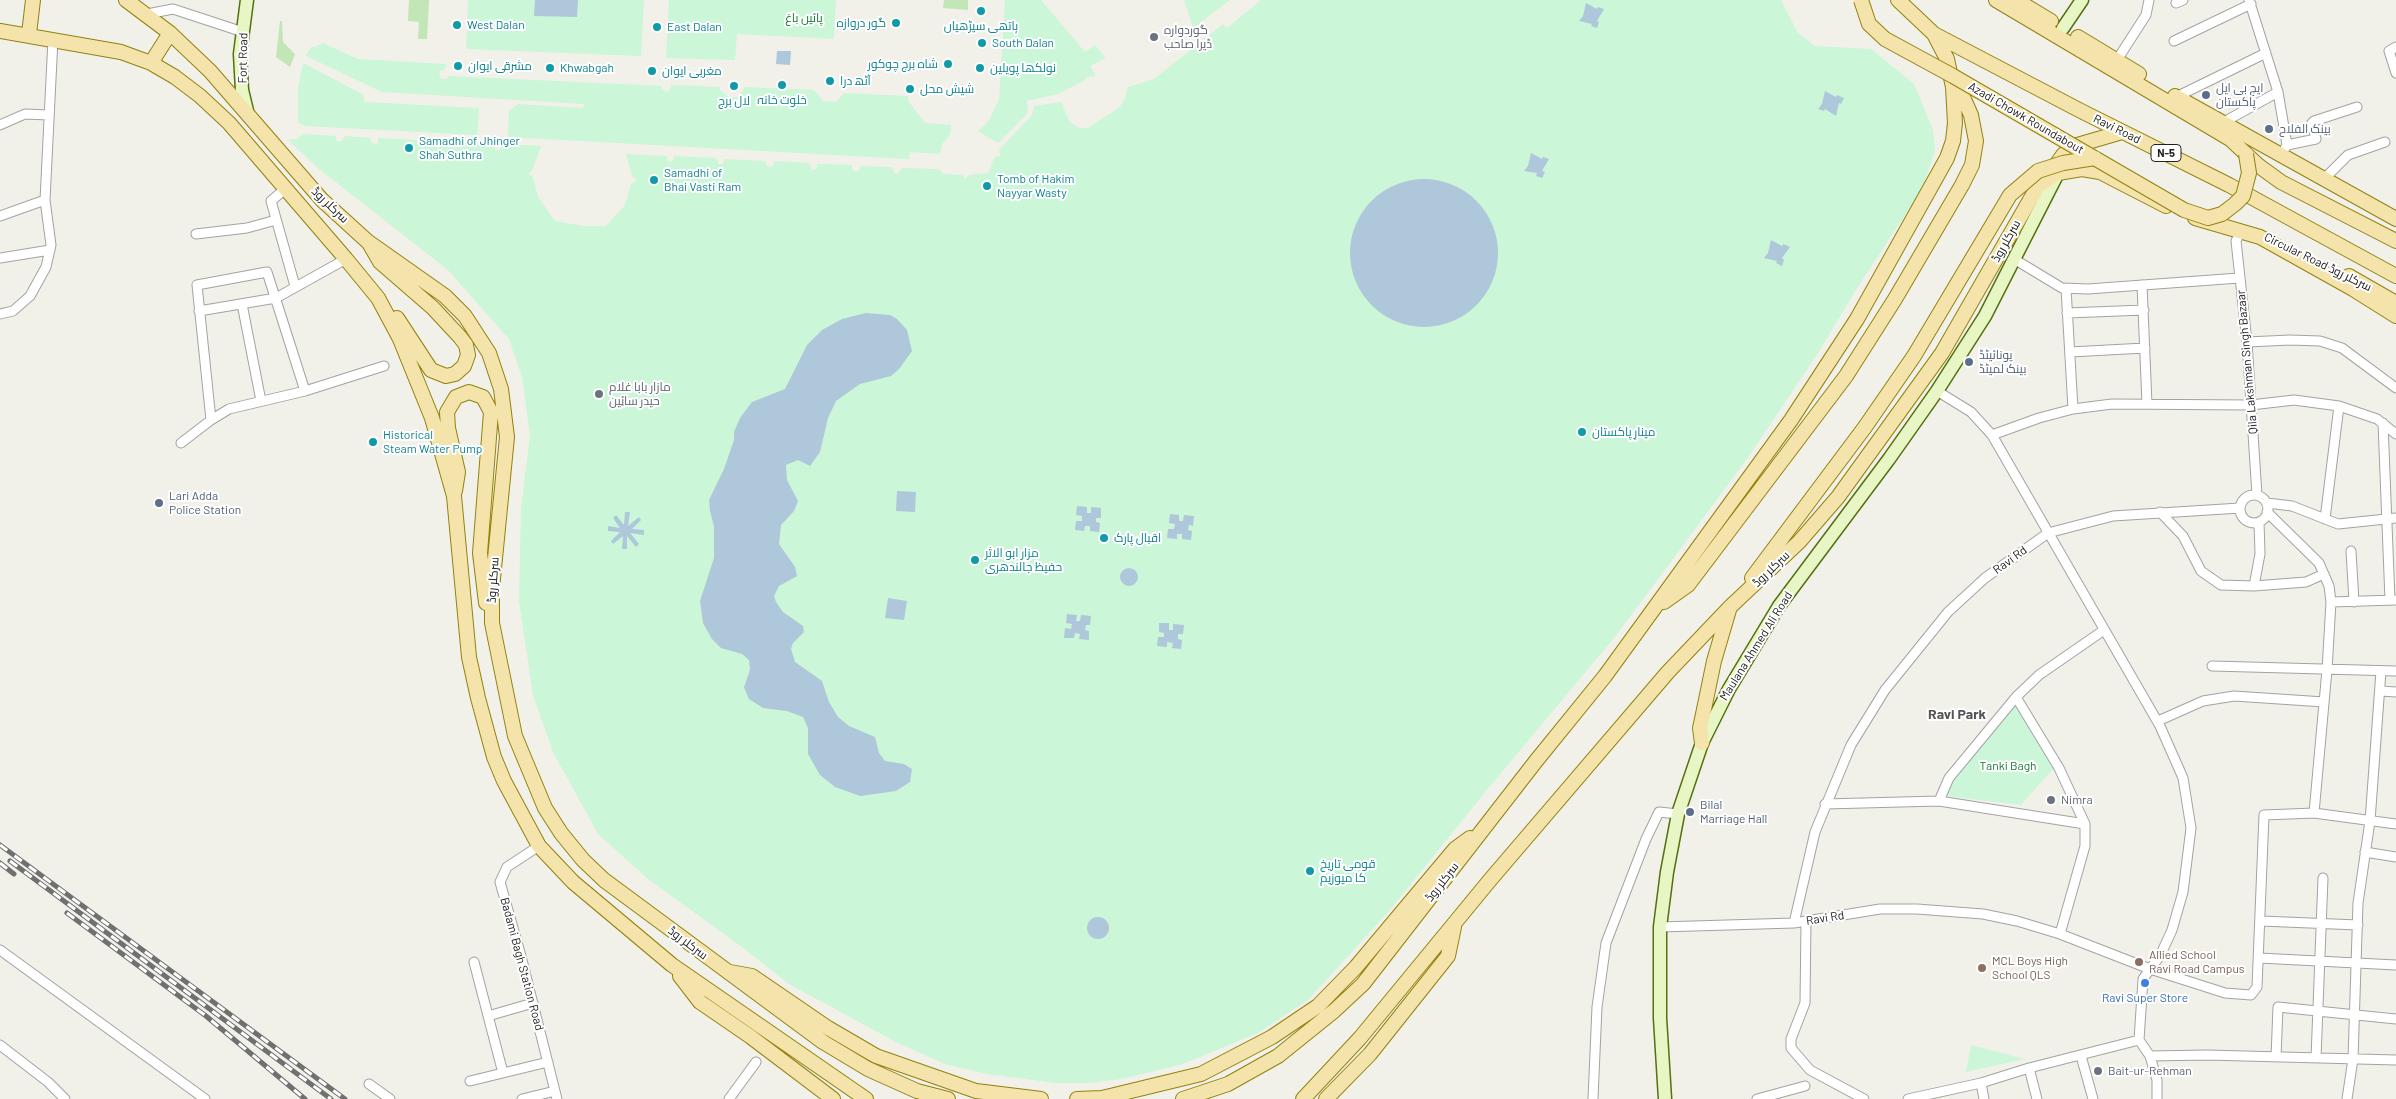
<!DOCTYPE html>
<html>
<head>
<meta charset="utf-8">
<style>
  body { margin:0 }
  canvas { display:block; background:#f1f0e9 }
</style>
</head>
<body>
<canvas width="2396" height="1099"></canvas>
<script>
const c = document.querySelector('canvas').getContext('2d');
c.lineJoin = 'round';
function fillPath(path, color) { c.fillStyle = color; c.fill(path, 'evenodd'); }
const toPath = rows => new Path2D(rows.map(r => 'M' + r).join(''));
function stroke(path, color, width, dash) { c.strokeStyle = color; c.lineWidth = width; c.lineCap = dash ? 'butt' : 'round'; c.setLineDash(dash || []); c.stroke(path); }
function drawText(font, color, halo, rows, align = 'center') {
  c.font = font + ' Barlow,Cairo,sans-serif'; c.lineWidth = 4; c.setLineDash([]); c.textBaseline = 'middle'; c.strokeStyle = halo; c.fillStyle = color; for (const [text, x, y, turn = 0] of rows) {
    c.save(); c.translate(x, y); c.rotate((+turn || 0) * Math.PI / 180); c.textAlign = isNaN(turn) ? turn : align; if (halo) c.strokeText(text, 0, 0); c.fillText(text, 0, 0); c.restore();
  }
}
const grass = toPath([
  [409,0,429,0,427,39,418,39,419,22,408,21],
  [944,0,968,0,968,10,943,8],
  [280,21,282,21,283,42,295,54,290,67,276,57]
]);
const park = toPath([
  [468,0,644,0,641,56,466,49],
  [669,0,836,0,834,39,737,34,735,60,666,58],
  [1005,0,1041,0,1085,52,1095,45,1106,58,1090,66,1096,76,1087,77,1085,80,1058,94,1027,101,1028,111,1026,115,998,143,978,131,988,122,999,100],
  [1184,0,1230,0,1193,28],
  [1261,0,1781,0,1798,33,1815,46,1871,49,1914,84,1933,130,1935,151,1922,189,1857,288,1818,353,1749,456,1650,590,1613,639,1486,791,1389,911,1309,999,1258,1033,1180,1065,1121,1079,1088,1083,1056,1083,987,1074,945,1064,896,1042,789,984,742,947,648,879,598,834,553,752,533,695,519,601,521,509,530,435,522,377,509,339,448,270,319,169,288,140,297,139,304,134,336,136,336,140,339,142,343,140,344,136,371,138,370,141,374,144,378,143,378,138,416,140,419,146,424,144,424,140,449,142,449,146,453,148,456,146,456,142,494,144,495,149,498,151,502,148,502,144,541,146,532,171,528,174,533,177,538,197,555,221,583,226,606,226,625,205,631,184,637,180,632,176,626,154,667,156,667,160,670,162,674,160,674,156,716,158,719,165,723,164,724,159,766,161,766,165,770,167,774,165,774,161,809,163,812,170,816,169,818,164,852,165,852,170,856,172,860,170,860,166,892,167,894,173,897,174,902,168,938,169,944,174,962,175,965,179,969,175,988,173,995,157,1000,156,999,150,1032,115,1034,106,1061,102,1070,122,1079,128,1088,128,1120,107,1125,98,1128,87,1154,79,1223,24,1227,28],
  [323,43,358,59,446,64,445,69,439,72,441,79,446,79,449,76,662,86,662,89,666,92,670,90,671,85,720,87,720,90,728,97,738,97,745,87,814,90,823,101,836,102,844,93,908,96,908,101,925,123,951,125,950,135,942,144,940,154,910,152,909,159,508,137,509,111,518,104,583,108,584,104,382,92,306,56,311,47,316,47],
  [303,63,364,95,364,102,479,108,477,135,305,126,298,122,298,89],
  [2015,703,2053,769,2021,805,1946,796,1953,778],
  [1971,1045,2024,1059,1966,1072]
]);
const water = toPath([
  [535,0,578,0,577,17,534,16],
  [1586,3,1597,9,1598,7,1604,9,1597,21,1599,22,1597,28,1591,26,1592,24,1579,21,1583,16],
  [777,51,791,51,790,65,776,64],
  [1825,91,1836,97,1837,95,1844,98,1841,104,1839,103,1836,116,1825,109,1824,111,1818,109,1822,104],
  [1531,153,1542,159,1543,157,1549,159,1542,171,1545,172,1542,178,1536,176,1537,173,1524,171,1528,166],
  '1350 253a74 74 0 1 1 148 0a74 74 0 1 1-148 0Z',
  [1771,240,1782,246,1783,244,1790,247,1782,258,1784,260,1782,266,1776,263,1777,261,1764,258,1768,253],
  [866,313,890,315,897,319,907,330,912,351,899,369,891,376,860,384,836,401,828,418,820,452,810,466,798,460,786,465,787,480,798,501,794,511,781,525,779,544,795,567,797,576,779,586,774,596,776,602,783,612,803,626,804,632,793,643,791,649,795,662,822,681,829,702,838,717,849,726,875,737,879,753,885,761,904,764,912,769,910,782,896,791,860,796,835,787,820,775,808,754,808,728,803,717,787,711,763,708,749,699,744,687,750,670,749,660,742,654,721,648,712,639,703,623,700,601,714,558,714,527,710,511,709,500,724,469,734,440,734,432,740,418,752,402,785,389,807,345,822,330,842,319],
  [897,491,916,492,915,512,896,511],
  [1077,506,1087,507,1087,513,1091,513,1091,507,1101,508,1101,518,1096,518,1096,522,1100,523,1099,532,1090,531,1090,526,1085,526,1084,531,1075,530,1076,521,1082,521,1082,516,1076,515],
  [625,512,630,512,628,526,639,517,641,520,632,529,644,530,644,535,630,533,639,544,636,547,627,536,627,549,622,549,623,536,613,544,611,541,620,532,608,531,608,526,620,528,613,518,616,515,624,525],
  [1170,514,1179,515,1179,521,1183,521,1184,515,1194,516,1193,526,1189,525,1188,530,1192,531,1191,540,1182,539,1182,534,1177,534,1177,539,1167,538,1168,529,1174,529,1175,524,1169,523],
  '1120 577a9 9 0 1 1 18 0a9 9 0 1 1-18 0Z',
  [888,598,907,601,904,620,885,618],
  [1067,614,1077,615,1076,621,1080,621,1081,615,1091,616,1090,625,1086,625,1085,630,1089,631,1089,640,1079,639,1080,634,1075,633,1074,638,1064,638,1065,628,1071,629,1072,624,1066,623],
  [1159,623,1169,623,1169,630,1173,630,1173,624,1184,625,1183,634,1178,634,1178,639,1182,640,1181,649,1172,648,1173,643,1167,642,1167,647,1157,646,1158,637,1164,637,1164,633,1159,632],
  '1087 928a11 11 0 1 1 22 0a11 11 0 1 1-22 0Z'
]);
const street = toPath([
  [2249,0,2278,92,2287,145],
  [2176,3,2183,0],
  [147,14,173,9,243,32],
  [2174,41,2251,4],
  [2396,47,2389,51,2396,73],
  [2117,60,2146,15,2149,0],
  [2176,97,2266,53],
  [2224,122,2278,92],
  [0,125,25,114,49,115],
  [2284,150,2287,145,2316,139,2312,123,2314,121,2357,107],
  [2325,178,2348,155,2385,142],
  [285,189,271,201,295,286],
  [0,216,45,200,53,39],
  [2241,231,2236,241,2247,342,2257,495],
  [196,234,247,228,276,220],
  [0,258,50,250],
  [2014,259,2062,288,2088,289,2239,278],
  [2142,285,2147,404],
  [2066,288,2073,409],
  [242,304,261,401],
  [199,311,276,298,346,259],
  [2067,313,2144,310],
  [0,314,13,311,30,296,46,267,51,245,45,200],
  [2247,342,2290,340,2320,341,2342,348,2396,388],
  [2070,352,2145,348],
  [1937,391,1971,412,1992,435,2160,726,2183,778,2191,828,2183,892,2172,930,2160,956,2150,969,2225,993,2251,995,2257,987,2264,815,2314,813,2396,824],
  [211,420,197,285,267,272,305,391],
  [2383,423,2390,600],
  [1992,435,2039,418,2073,409,2112,404,2251,405,2294,400,2339,406,2377,419,2396,434],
  [181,443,211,420,229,409,305,391,384,366],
  '2240 509a14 14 0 1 1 28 0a14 14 0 1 1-28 0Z',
  [2267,503,2292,506,2338,524,2396,518],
  [2160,512,2183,536,2201,571,2221,585,2254,586,2260,554,2259,522],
  [2267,512,2319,563,2329,586,2331,602,2327,670,2314,813],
  [2325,519,2339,406],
  [2351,551,2354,602],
  [2254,586,2306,582,2324,574],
  [2331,602,2396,600],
  [2212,666,2396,671],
  [2381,691,2396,692],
  [2016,697,2059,768,2085,824,2085,846,2060,934],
  [2158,721,2203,701,2234,696,2324,702],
  [1939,801,1949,778,2016,697,2039,675,2104,630],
  [1825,804,1939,801,2085,824],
  [539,846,507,867,500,882,521,956,557,1099],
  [2365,852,2396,857],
  [1806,921,1805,1003,1791,1039,1791,1048,1810,1070,1864,1099],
  [2261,921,2358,925],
  [1794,923,1815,832,1851,745,1885,690,1948,612,1985,578,2048,533,2113,516,2240,508],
  [1660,927,1794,923,1880,909,1917,909,1983,914,2017,921,2060,934,2150,969,2143,979,2139,1040,2029,1068,1981,1083,1908,1099],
  [0,950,205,1099],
  [2259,958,2396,965],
  [474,962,503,1073],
  [488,1016,533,1003],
  [2139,1040,2150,1056,2157,1080,2157,1099],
  [0,1045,48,1082,65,1099],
  [2081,1056,2093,1099],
  [2150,1056,2207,1055,2396,1060],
  [2276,1057,2278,1007,2396,1019],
  [2316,1058,2323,878],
  [2029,1068,2037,1099],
  [470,1081,548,1062],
  [1981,1083,1984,1099],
  [369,1084,390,1099],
  [522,1099,555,1091],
  [729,1099,756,1062],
  [1593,1099,1597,1007,1606,943,1646,839,1659,812,1678,814],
  [1757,1099,1805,1086],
  [2347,1099,2353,1059,2358,903,2370,821,2381,671]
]);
const secondary = toPath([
  [247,0,240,54,242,90,248,115],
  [2063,28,2082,0],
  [1665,1099,1660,1018,1660,927,1667,872,1678,814,1702,743,1729,689,1779,606,1889,459,1937,391,1985,316,2058,173]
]);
const primary = toPath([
  [126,0,170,33,210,71,322,200,367,241,445,296,465,316,489,353,501,389,507,437,492,589,492,623,515,736,545,808,561,833,583,860,604,880,823,1042,868,1069,917,1091,948,1099],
  [1898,0,1934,34,2081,111,2229,185,2396,276],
  [1996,0,2230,139,2259,166,2281,182,2396,241],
  [2016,0,2051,21],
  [0,31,121,52,151,63,175,77,200,96,229,123,346,259,378,298,400,339,432,418,454,496,469,657,478,698,494,757,504,781,539,846,573,882,672,965,866,1099],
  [29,34,33,0],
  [2078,37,2139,74],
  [151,63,170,33],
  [2175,96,2396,219],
  [2052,171,2063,155,2074,146,2122,132],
  [2195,218,2260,237,2353,289,2396,316],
  [369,243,380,262,433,308,460,337,466,345,468,355,464,366,455,374,446,376,431,370,397,318],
  [2349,276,2396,303],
  [455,491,458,472,448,428,447,412,456,397,469,392,483,397,491,412,480,553,486,603],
  [1752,578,1865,427],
  [1664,602,1688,585,1846,376,1895,299,1962,185,1972,165,1976,141,1971,115,1955,79],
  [1702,743,1700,728,1702,719,1714,661,1729,610],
  [730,972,752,976,828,1028,876,1056,976,1091,1041,1099],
  [680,976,700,1002,751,1037,833,1099],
  [1077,1099,1102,1098,1201,1074,1272,1037,1318,1006,1356,967,1455,849,1470,838],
  [1183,1099,1228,1084,1278,1056,1334,1011,1363,984,1536,761,1605,676,1791,420,1857,319,1947,158,1953,141,1955,123,1953,87,1947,59,1934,34],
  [1303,1099,1360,1038,1490,880,1668,672,1730,607,1799,542,1838,497,1942,353,2038,186,2058,173,2082,169,2100,172,2166,206],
  [1326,1099,1370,1054,1448,956,1454,927]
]);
const rail = toPath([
  [0,845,345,1099],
  [10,861,331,1099],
  [0,863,14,874],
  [67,913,206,1016,305,1099]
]);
const primaryBridge = toPath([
  [1861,0,1869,24,1885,39,1953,76,2184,210,2208,218,2222,214,2235,204,2243,196,2249,173,2246,154],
  [1865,427,1914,356,2010,195,2038,171,2063,163,2095,158]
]);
const markers = [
  [981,11,5,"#0f9aa8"],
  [896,23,5,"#0f9aa8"],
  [457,25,5,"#0f9aa8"],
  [657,27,5,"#0f9aa8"],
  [1154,37,5,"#6b7280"],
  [982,43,5,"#0f9aa8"],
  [948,64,5,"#0f9aa8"],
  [458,66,5,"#0f9aa8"],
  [550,68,5,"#0f9aa8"],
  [980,68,5,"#0f9aa8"],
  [652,71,5,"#0f9aa8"],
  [830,81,5,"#0f9aa8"],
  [782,85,5,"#0f9aa8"],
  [734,86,5,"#0f9aa8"],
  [910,89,5,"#0f9aa8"],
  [2206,95,5,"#5c6f8a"],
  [2269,129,5,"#5c6f8a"],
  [409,148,5,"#0f9aa8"],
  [654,180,5,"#0f9aa8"],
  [987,186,5,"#0f9aa8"],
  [1969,362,5,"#5c6f8a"],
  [599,394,5,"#6b7280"],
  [1582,432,5,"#0f9aa8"],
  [373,442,5,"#0f9aa8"],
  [159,503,5,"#5c6f8a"],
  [1104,538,5,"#0f9aa8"],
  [975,560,5,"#0f9aa8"],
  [2051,800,5,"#6b7280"],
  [1690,812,5,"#5c6f8a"],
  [1310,871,5,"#0f9aa8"],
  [2139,962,5,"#8d6e63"],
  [1982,968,5,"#8d6e63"],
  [2145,983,5,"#3f7fe0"],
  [2098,1071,5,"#6b7280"]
];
const shields = [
  [2166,153,30]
];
const shieldNames = [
  ["N-5",2166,153]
];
const parkNames = [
  ["پائیں باغ",804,18],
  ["Tanki Bagh",2008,766]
];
const cultureNames = [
  ["گور دروازہ",886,23,"right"],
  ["West Dalan",467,25],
  ["ہاتھی سیڑھیاں",981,26,"center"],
  ["East Dalan",667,27],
  ["South Dalan",992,43],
  ["شاہ برج چوکور",938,64,"right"],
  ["مشرقی ایوان",468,66],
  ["Khwabgah",560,68],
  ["نولکھا پویلین",990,68],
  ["مغربی ایوان",662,71],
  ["آٹھ درا",840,81],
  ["شیش محل",920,89],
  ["خلوت خانہ",782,100,"center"],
  ["لال برج",734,101,"center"],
  ["Samadhi of Jhinger",419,141],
  ["Shah Suthra",419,155],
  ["Samadhi of",664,173],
  ["Bhai Vasti Ram",664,187],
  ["Tomb of Hakim",997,179],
  ["Nayyar Wasty",997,193],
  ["مینارِ پاکستان",1592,432],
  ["Historical",383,435],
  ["Steam Water Pump",383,449],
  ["اقبال پارک",1114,538],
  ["مزار ابو الاثر",985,553],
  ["حفیظ جالندھری",985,567],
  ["قومی تاریخ",1320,864],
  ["کا میوزیم",1320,878]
];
const worshipNames = [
  ["گوردوارہ",1164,30],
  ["ڈیرا صاحب",1164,44],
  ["مازار بابا غلام",609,387],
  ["حیدر سائِین",609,401],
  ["Nimra",2061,800],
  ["Bait-ur-Rehman",2108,1071]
];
const streetNames = [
  ["Fort Road",243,58,-89],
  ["Azadi Chowk Roundabout",2026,118,30],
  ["Ravi Road",2117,129,26],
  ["سرکلر روڈ",330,205,44],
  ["سرکلر روڈ",2006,241,-61],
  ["Circular Road سرکلر روڈ",2318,262,26],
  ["Qila Lakshman Singh Bazaar",2247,362,-95],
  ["Ravi Rd",2010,560,-36],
  ["سرکلر روڈ",1771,569,-44],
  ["سرکلر روڈ",493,580,-86],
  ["Maulana Ahmed Ali Road",1756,646,-58],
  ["سرکلر روڈ",1442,882,-52],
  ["Ravi Rd",1825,918,-9],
  ["سرکلر روڈ",688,943,37],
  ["Badami Bagh Station Road",522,964,75]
];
const serviceNames = [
  ["ایچ بی ایل",2216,88],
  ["پاکستان",2216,102],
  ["بینک الفلاح",2279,129],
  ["یونائیٹڈ",1979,355],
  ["بینک لمیٹڈ",1979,369],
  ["Lari Adda",169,496],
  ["Police Station",169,510],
  ["Bilal",1700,805],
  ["Marriage Hall",1700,819]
];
const educationNames = [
  ["Allied School",2149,955],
  ["Ravi Road Campus",2149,969],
  ["MCL Boys High",1992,961],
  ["School QLS",1992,975]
];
const shopNames = [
  ["Ravi Super Store",2145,998]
];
const neighbourhoodNames = [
  ["Ravi Park",1957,714]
];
fillPath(grass, '#c2e6b5');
fillPath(park, '#ccf6d8');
fillPath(water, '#aec7da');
stroke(street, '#a3a3a3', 11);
stroke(secondary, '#53720f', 15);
stroke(primary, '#92820e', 16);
stroke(street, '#fff', 9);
stroke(secondary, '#e8f5c4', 12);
stroke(primary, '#f4e4ab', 14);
stroke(rail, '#707070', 5);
stroke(rail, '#fff', 3, [9]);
stroke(primaryBridge, '#92820e', 16, []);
stroke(primaryBridge, '#f4e4ab', 14);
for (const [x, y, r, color] of markers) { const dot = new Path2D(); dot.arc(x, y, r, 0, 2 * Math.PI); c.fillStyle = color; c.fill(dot); stroke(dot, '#fff', 2); }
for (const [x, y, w] of shields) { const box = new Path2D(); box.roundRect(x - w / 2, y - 8.5, w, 17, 4); c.fillStyle = '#fff'; c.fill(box); stroke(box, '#222', 1); }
drawText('bold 11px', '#222', null, shieldNames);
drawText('12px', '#167933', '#fff', parkNames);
drawText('12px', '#0d838f', '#fff', cultureNames, 'left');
drawText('12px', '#5b616d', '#fff', worshipNames, 'left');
drawText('12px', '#222', '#fff', streetNames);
drawText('12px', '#4e5e75', '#fff', serviceNames, 'left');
drawText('12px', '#785e54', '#fff', educationNames, 'left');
drawText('12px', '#366cbe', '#fff', shopNames);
drawText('bold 14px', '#555', '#fff', neighbourhoodNames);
</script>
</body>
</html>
